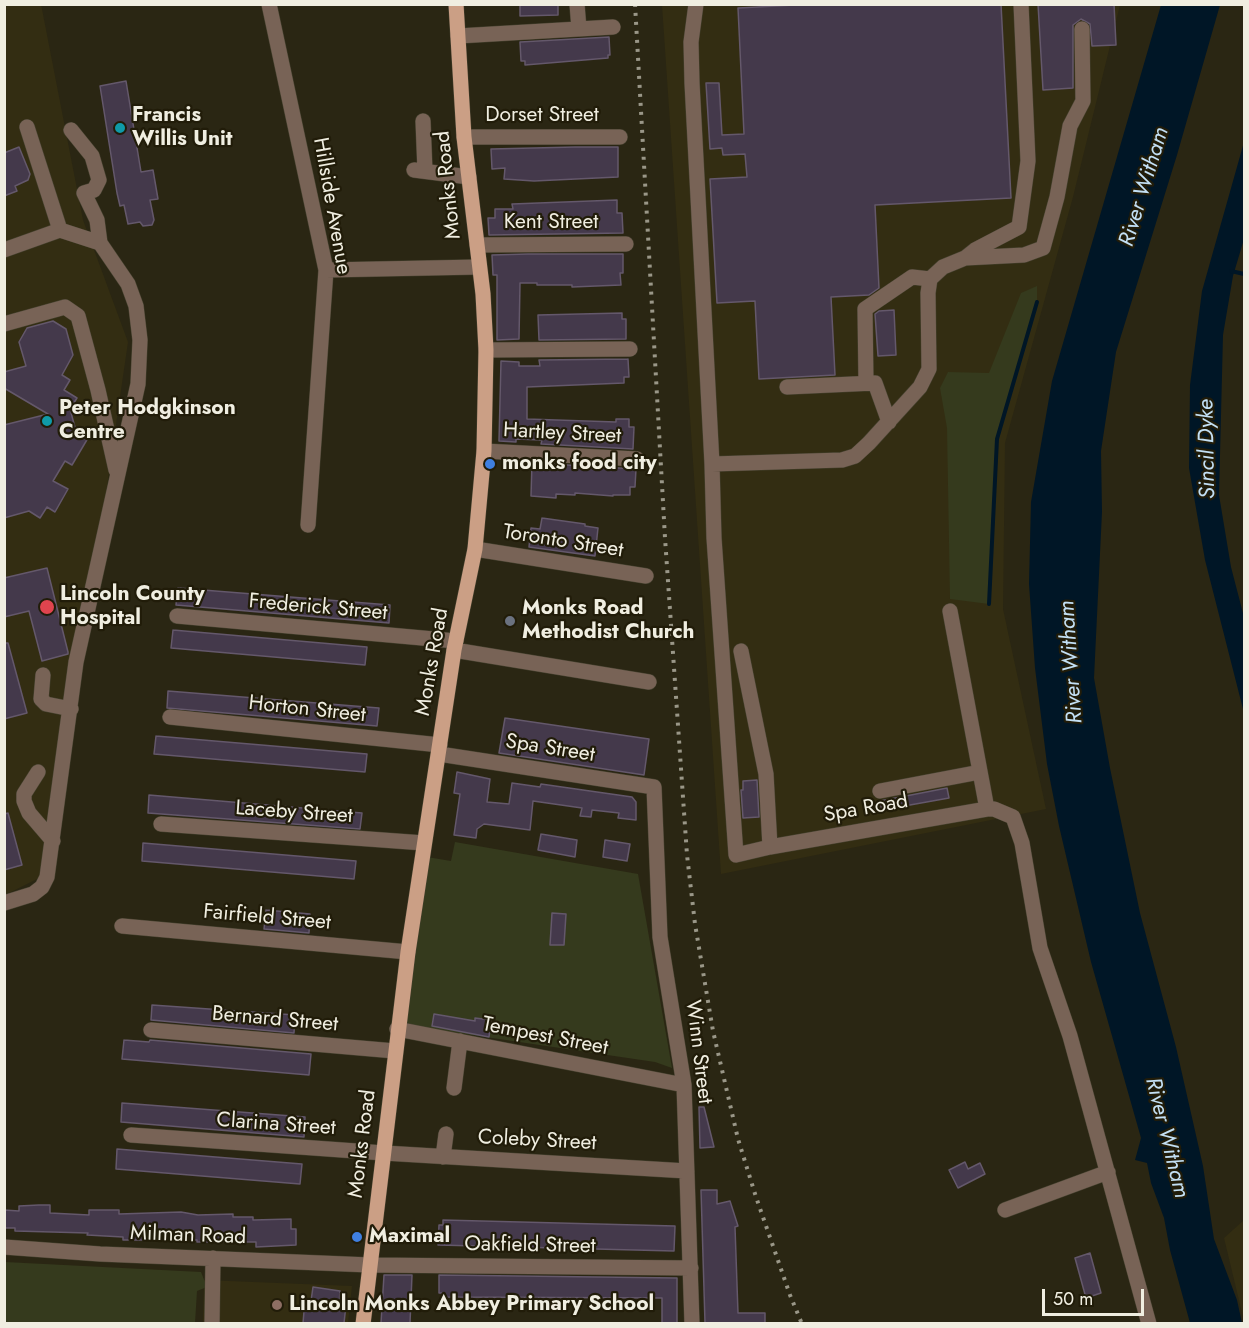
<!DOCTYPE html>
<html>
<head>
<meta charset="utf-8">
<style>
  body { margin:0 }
  #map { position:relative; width:1249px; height:1328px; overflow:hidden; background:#2a2613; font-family:Jost,sans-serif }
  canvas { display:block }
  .frame { position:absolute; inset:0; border:6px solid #f0eee1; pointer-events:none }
  .scale { position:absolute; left:1042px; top:1289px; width:102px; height:27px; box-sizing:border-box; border:3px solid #f0eee1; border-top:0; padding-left:8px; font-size:18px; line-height:21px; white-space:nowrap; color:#f0eee1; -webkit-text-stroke:4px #211c09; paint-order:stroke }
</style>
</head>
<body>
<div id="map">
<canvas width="1249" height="1328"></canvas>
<div class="frame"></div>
<div class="scale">50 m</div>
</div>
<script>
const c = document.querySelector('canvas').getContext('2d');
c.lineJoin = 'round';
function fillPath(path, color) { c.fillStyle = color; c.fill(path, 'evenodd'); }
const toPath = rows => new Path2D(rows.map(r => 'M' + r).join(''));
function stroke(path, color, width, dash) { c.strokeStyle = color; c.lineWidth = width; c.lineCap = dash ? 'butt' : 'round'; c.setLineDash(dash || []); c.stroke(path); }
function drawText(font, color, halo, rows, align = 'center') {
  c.font = font + ' Jost,sans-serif'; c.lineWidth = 4.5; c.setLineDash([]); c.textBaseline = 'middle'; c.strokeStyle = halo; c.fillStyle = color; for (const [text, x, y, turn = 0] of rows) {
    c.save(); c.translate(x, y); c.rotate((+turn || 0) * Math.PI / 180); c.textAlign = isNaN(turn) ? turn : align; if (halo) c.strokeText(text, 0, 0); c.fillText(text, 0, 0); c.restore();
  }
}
const built = toPath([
  [41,4,83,220,128,342,51,872,5,895,4,5],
  [662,5,1120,5,1073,197,1005,443,1003,609,1046,809,721,874],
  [1244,1220,1244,1321,1224,1238],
  [204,1280,352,1286,348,1323,203,1324]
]);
const green = toPath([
  [1037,286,1037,302,997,439,989,604,950,599,947,428,940,388,948,372,989,373,1021,293],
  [455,842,638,874,672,1068,655,1062,404,1025,427,857,451,861],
  [5,1262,201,1272,207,1287,197,1291,195,1323,5,1324]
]);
const water = toPath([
  [1161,5,1220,5,1177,155,1116,352,1101,451,1102,512,1094,678,1110,768,1140,913,1176,1047,1203,1166,1214,1239,1237,1300,1242,1323,1190,1323,1170,1250,1164,1218,1151,1183,1147,1163,1135,1160,1141,1138,1091,962,1059,826,1047,764,1035,668,1029,584,1031,502,1052,381],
  [1244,142,1244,239,1233,276,1223,335,1219,495,1231,567,1244,617,1244,713,1205,560,1189,468,1190,385,1202,291]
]);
const stream = toPath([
  [1231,271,1244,274],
  [989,604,997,439,1037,302]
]);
const building = toPath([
  [520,4,558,4,558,15,520,16,520,4],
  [814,4,1001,4,1011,198,875,205,879,288,869,295,831,297,835,375,759,379,755,301,717,303,710,179,747,177,745,154,723,155,722,148,710,149,706,83,719,83,722,135,744,134,738,8,814,4],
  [1038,4,1114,4,1116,45,1092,46,1090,24,1081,19,1073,25,1073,88,1043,90,1038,4],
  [609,37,610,55,608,55,608,58,525,65,525,61,521,61,520,42,609,37],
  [126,81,141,172,153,170,158,199,150,200,154,220,152,225,143,226,140,222,128,224,124,205,120,206,117,193,100,86,126,81],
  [19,147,30,174,28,180,15,186,17,191,4,196,4,153,19,147],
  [575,147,618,147,618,177,534,181,504,179,505,168,492,169,491,149,575,147],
  [617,200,617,213,622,213,623,233,489,235,488,218,495,218,495,209,513,209,512,204,617,200],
  [528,254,623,254,623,273,620,273,621,285,572,287,572,285,537,285,537,283,520,283,519,339,497,340,497,275,493,275,492,255,528,254],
  [894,310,896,355,878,356,875,314,879,311,894,310],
  [622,313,622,319,626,319,626,339,539,340,538,315,622,313],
  [53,321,66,329,73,355,62,375,70,380,64,390,77,398,70,409,76,431,88,438,72,465,65,461,53,481,68,489,55,512,47,507,40,518,29,511,4,518,4,425,48,414,4,388,4,372,26,366,19,342,27,328,53,321],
  [628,359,629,377,624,377,624,383,527,387,527,419,616,422,616,419,629,419,629,427,634,427,633,449,541,444,542,440,516,439,516,442,499,441,501,361,519,362,519,366,540,366,539,360,628,359],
  [532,463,636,469,635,487,630,487,630,495,613,495,613,496,575,493,575,495,556,494,556,498,531,496,532,463],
  [542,518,585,524,585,526,598,528,595,556,529,547,531,528,540,529,542,518],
  [47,568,68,652,68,654,42,661,29,611,4,617,4,578,47,568],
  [178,588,390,605,389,623,176,605,178,588],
  [173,630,367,647,365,665,171,648,173,630],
  [4,643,8,643,27,713,4,719,4,643],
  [168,691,379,708,377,726,167,708,168,691],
  [505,718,649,739,644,775,499,753,505,718],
  [156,736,367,754,365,772,154,754,156,736],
  [457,772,490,779,487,802,509,804,512,783,540,787,541,784,632,797,636,802,636,820,618,818,619,813,592,810,591,817,580,816,582,808,533,801,530,830,484,824,477,829,476,838,454,835,460,794,454,793,457,772],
  [757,780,759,817,743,818,741,790,743,790,743,781,757,780],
  [947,788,949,798,882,810,880,801,947,788],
  [149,795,362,813,360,829,148,813,149,795],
  [8,813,22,865,4,870,4,814,8,813],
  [541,834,577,840,575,857,538,850,541,834],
  [605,840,630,844,627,861,603,857,605,840],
  [143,843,356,861,354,879,142,861,143,843],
  [266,910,310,914,309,933,264,929,266,910],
  [552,913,566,914,564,945,550,945,552,913],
  [152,1005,295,1015,294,1033,151,1020,152,1005],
  [434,1014,475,1021,475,1018,491,1020,489,1037,432,1026,434,1014],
  [124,1040,149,1042,150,1040,311,1054,309,1075,122,1059,124,1040],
  [122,1103,305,1117,304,1137,121,1122,122,1103],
  [699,1107,704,1107,714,1147,700,1148,699,1107],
  [117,1149,302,1164,300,1184,116,1169,117,1149],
  [965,1162,968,1169,980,1163,985,1174,958,1188,949,1170,965,1162],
  [701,1190,717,1190,717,1204,730,1201,738,1226,735,1227,738,1313,765,1313,765,1323,705,1323,701,1190],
  [39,1205,50,1205,50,1213,89,1215,89,1210,119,1210,119,1214,181,1212,198,1215,233,1214,233,1217,253,1217,253,1220,291,1219,291,1229,296,1229,296,1245,256,1247,256,1242,197,1242,197,1240,123,1240,123,1237,87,1235,88,1233,15,1231,15,1228,4,1228,4,1210,19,1211,19,1206,39,1205],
  [443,1220,675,1226,674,1251,438,1245,439,1225,443,1225,443,1220],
  [1090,1253,1101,1293,1086,1298,1075,1258,1090,1253],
  [384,1275,412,1275,410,1323,381,1323,384,1275],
  [439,1275,677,1278,677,1323,662,1323,662,1298,443,1297,443,1293,439,1293,439,1275],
  [313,1287,340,1291,339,1305,346,1305,344,1323,303,1323,305,1300,311,1301,313,1287]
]);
const minor = toPath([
  [269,4,326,270,308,525],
  [577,4,579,29],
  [696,4,691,42,692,83,712,464,714,538,736,855,770,847,987,809,994,809,1013,817,1022,843,1040,948,1070,1036,1149,1324],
  [458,36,613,27],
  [423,121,425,171],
  [27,127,60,230],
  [71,130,92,156,99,180,94,190,84,193,97,220,100,243],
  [464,137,620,137],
  [414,170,469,177],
  [477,245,626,244],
  [4,250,60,230,100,243,128,284,136,306,140,340,138,384,76,662,47,877,42,887,33,894,4,903],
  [965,258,1024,255,1043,248,1057,197,1070,126,1083,101,1082,29],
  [326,270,479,267],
  [4,324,65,307,78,316,98,390,116,470],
  [486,350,630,349],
  [866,383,865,309,912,277,930,279],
  [787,387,875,383,889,422],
  [484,451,637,459],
  [712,464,842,460,855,456,869,443,920,387,929,369,928,293,930,279,943,267,965,258,975,250,1019,227,1028,161,1021,4],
  [475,549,646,576],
  [950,611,987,809],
  [177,616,456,641],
  [454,650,649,682],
  [741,651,766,774,770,847],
  [43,675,41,699,46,704,71,709],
  [170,717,440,745],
  [439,754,654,787,660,937,684,1085,692,1324],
  [38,772,24,794,24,801,29,813,53,841],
  [880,791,980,772],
  [161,824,424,843],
  [122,926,408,952],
  [397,1029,684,1085],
  [151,1030,395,1051],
  [454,1088,460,1041],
  [131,1135,384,1153,687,1171],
  [443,1157,446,1134],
  [1005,1210,1108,1172],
  [4,1247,100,1254,370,1265,691,1268],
  [212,1324,213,1258]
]);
const major = toPath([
  [363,1324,408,952,454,650,475,549,484,451,486,350,483,294,464,137,456,4]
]);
const rail = toPath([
  [635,4,665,538,687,855,695,924,713,1031,738,1139,756,1197,790,1295,802,1324]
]);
const markers = [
  [120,128,6,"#0f9aa8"],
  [47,421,6,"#0f9aa8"],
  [490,464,6,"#3f7fe0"],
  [47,607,8,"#e0444e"],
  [510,621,6,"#6b7280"],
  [357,1237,6,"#3f7fe0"],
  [277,1305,6,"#8d6e63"]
];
const poiNames = [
  ["Francis",132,116],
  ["Willis Unit",132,140],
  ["Peter Hodgkinson",59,409],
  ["Centre",59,433],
  ["monks food city",502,464],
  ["Lincoln County",60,595],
  ["Hospital",60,619],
  ["Monks Road",522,609],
  ["Methodist Church",522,633],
  ["Maximal",369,1237],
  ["Lincoln Monks Abbey Primary School",289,1305]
];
const streetNames = [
  ["Dorset Street",542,116],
  ["Monks Road",449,185,-96],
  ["Hillside Avenue",331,206,80],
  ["Kent Street",551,223],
  ["Hartley Street",562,434,3],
  ["Toronto Street",563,542,9],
  ["Frederick Street",318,608,5],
  ["Monks Road",433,662,-80],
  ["Horton Street",307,710,6],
  ["Spa Street",550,749,9],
  ["Spa Road",866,809,-10],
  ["Laceby Street",294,813,4],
  ["Fairfield Street",267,918,5],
  ["Bernard Street",275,1020,5],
  ["Tempest Street",545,1037,11],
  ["Winn Street",698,1052,83],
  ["Clarina Street",276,1125,4],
  ["Coleby Street",537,1141,3],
  ["Monks Road",363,1144,-83],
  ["Milman Road",188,1236,2],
  ["Oakfield Street",530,1246,1]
];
const waterNames = [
  ["River Witham",1145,187,-73],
  ["Sincil Dyke",1208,449,-91],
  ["River Witham",1072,662,-94],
  ["River Witham",1166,1138,76]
];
fillPath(built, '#332d12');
fillPath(green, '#353a1d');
fillPath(water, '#001626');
stroke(stream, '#001626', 4);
fillPath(building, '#44394b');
stroke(building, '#64586b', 1.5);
stroke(minor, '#464230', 16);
stroke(major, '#464230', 16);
stroke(minor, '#786356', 15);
stroke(major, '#cb9f85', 15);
stroke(rail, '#9a9788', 4, [3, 6]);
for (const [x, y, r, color] of markers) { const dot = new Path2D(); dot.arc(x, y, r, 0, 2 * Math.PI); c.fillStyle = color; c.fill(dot); stroke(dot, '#211c09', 2); }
drawText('bold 21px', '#f0eee1', '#211c09', poiNames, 'left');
drawText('21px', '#f0eee1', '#211c09', streetNames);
drawText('italic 22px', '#c3e0f5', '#211c09', waterNames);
</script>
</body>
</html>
